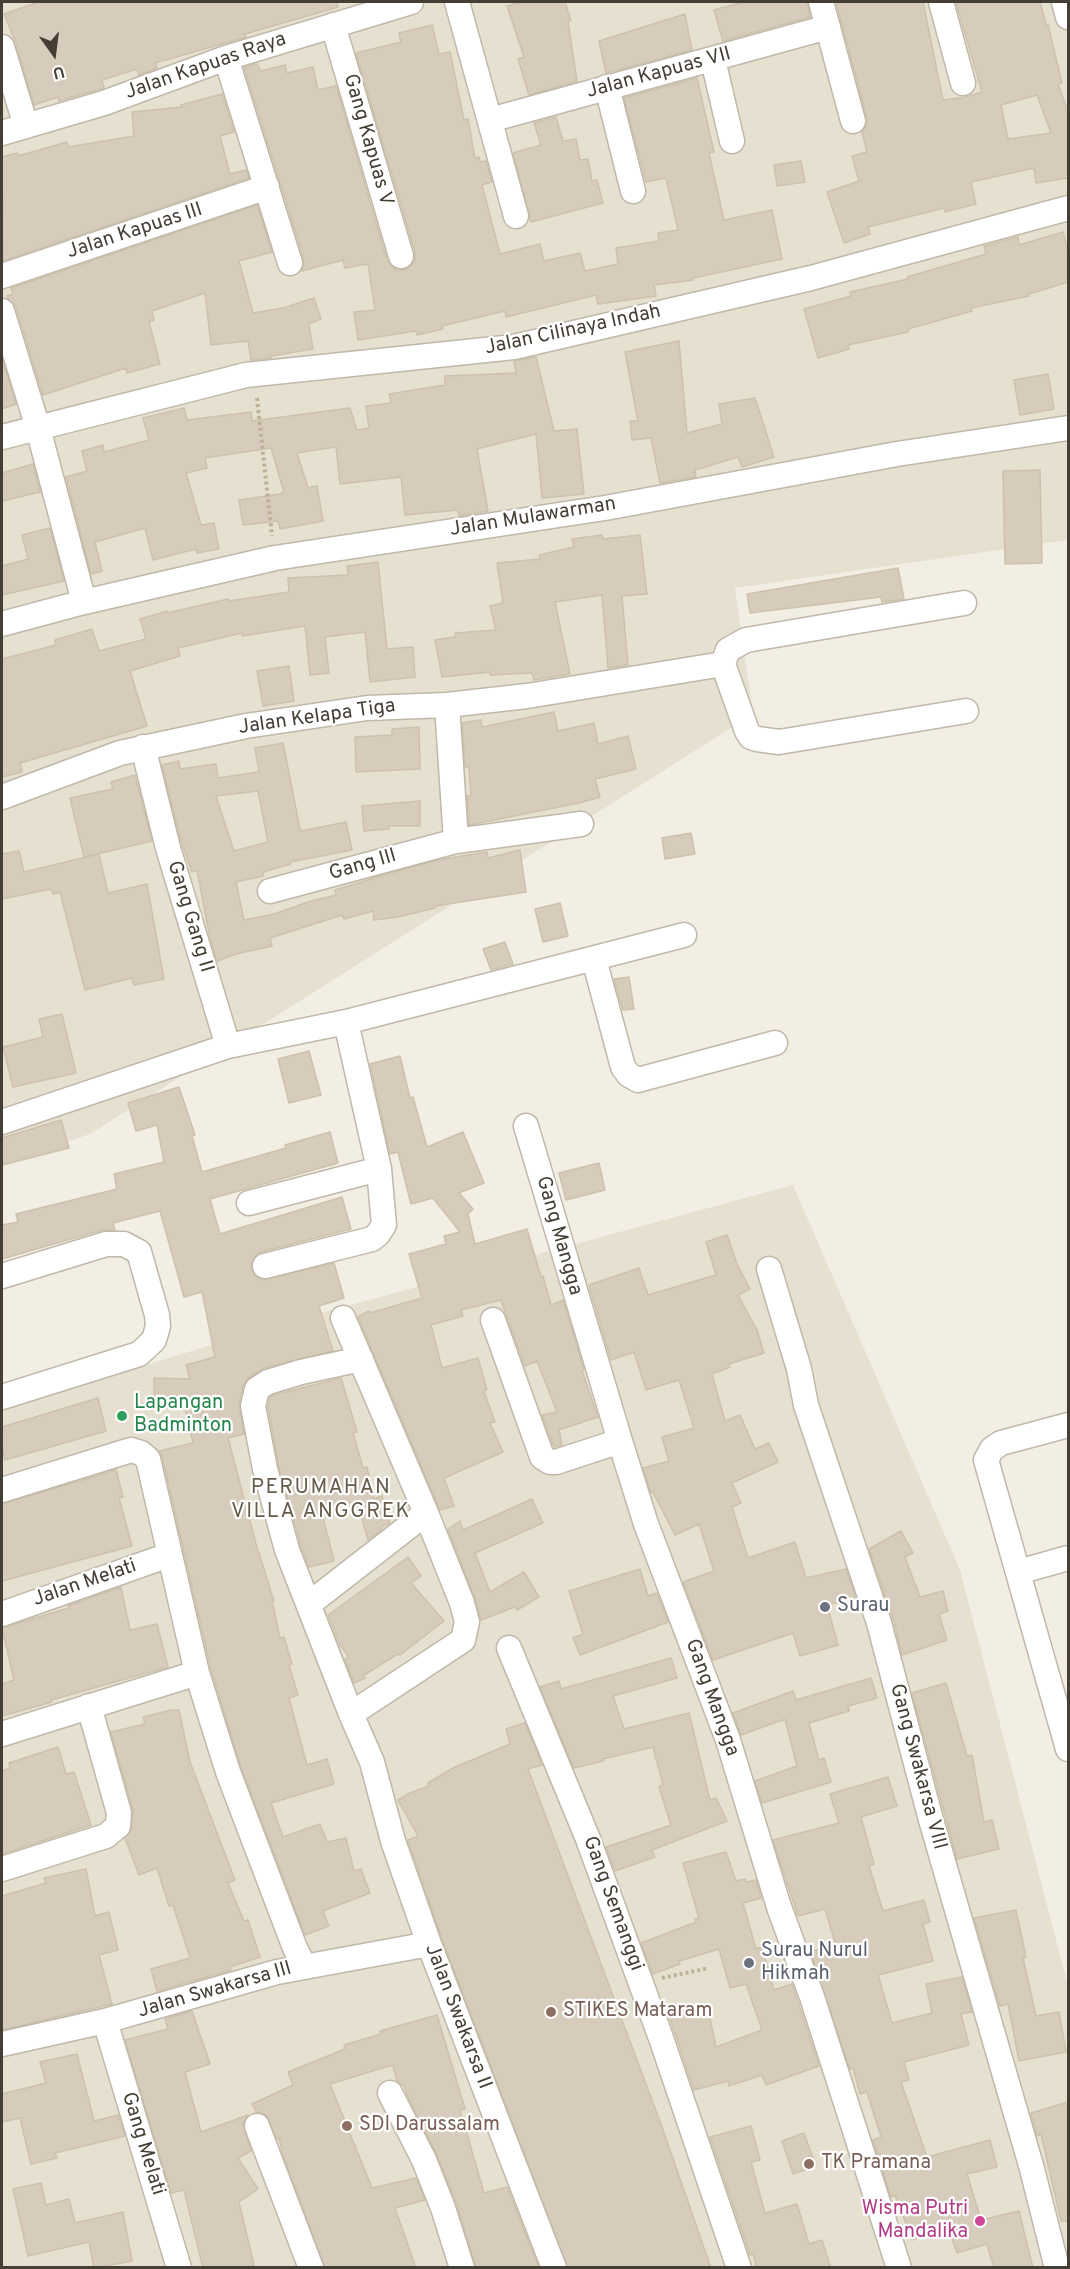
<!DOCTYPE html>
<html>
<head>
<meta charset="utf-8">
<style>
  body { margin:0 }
  #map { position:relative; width:1070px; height:2269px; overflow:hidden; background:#f2eee3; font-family:Overpass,sans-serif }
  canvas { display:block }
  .frame { position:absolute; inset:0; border:3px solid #443e34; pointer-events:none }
  .north { position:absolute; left:24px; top:24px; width:60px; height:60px; -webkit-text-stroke:4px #fff; paint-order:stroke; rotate:166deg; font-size:16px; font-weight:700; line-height:24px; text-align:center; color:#443e34 }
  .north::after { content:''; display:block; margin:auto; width:21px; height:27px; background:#443e34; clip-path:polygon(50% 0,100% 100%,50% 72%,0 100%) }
</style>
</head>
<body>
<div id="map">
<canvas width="1070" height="2269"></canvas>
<div class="frame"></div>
<div class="north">U</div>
</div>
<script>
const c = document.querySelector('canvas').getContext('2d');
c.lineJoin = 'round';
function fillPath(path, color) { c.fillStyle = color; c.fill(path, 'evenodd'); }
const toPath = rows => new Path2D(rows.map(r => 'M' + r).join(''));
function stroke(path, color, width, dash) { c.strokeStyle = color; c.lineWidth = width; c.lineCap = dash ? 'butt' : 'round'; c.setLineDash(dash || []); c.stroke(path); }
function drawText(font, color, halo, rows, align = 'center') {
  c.font = font + ' Overpass,sans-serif'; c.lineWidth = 4.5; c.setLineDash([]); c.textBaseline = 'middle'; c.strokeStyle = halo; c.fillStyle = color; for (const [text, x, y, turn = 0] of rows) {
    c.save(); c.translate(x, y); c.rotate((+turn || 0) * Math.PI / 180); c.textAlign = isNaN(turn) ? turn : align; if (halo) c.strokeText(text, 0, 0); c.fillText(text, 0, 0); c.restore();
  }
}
const residential = toPath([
  [2,2,1068,2,1068,540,735,588,753,714,90,1134,2,1164],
  [793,1185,960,1570,1068,1986,1068,2267,2,2268,2,1409,273,1326]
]);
const building = toPath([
  [39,2,337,2,338,7,245,34,246,37,155,63,157,68,139,75,137,69,102,80,104,88,100,89,59,101,58,97,34,105,16,43,4,14,39,2],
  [522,2,565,2,571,21,568,21,577,81,529,95,518,59,524,57,507,6,522,2],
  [744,2,807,2,810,17,723,41,714,10,744,2],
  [836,2,923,2,943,100,966,97,982,92,956,2,1040,2,1046,25,1048,25,1062,83,1058,84,1068,112,1068,178,1036,183,1034,168,971,182,976,204,945,212,944,208,868,227,870,234,844,243,827,192,859,181,852,156,867,152,862,132,867,125,867,118,836,2],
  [1037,95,1051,133,1008,139,1001,105,1037,95],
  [685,14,692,50,606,73,599,41,685,14],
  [432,25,439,54,450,52,464,120,468,119,475,158,479,157,480,162,486,161,492,182,482,185,500,254,540,244,544,261,580,253,585,271,618,264,616,248,659,241,658,233,678,230,666,178,646,182,624,98,697,78,714,152,709,153,724,220,772,210,782,259,693,278,693,280,654,285,656,296,598,304,596,295,506,317,505,311,442,326,443,329,417,335,416,331,358,340,354,312,375,310,368,264,345,268,343,260,302,271,304,259,244,67,257,64,261,71,285,65,287,73,313,67,318,90,336,86,387,260,392,267,397,270,404,270,412,265,415,259,415,252,356,53,401,42,399,33,432,25],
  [222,94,234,132,220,136,230,174,246,170,249,178,3,261,2,157,17,153,18,156,67,142,68,147,134,136,132,112,182,107,181,105,222,94],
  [556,117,563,141,576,139,580,160,588,159,592,181,597,180,603,203,531,222,513,153,541,145,534,123,556,117],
  [801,161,805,182,777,186,774,165,801,161],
  [257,205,272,252,239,261,253,313,283,308,314,298,321,319,309,324,313,349,271,356,271,358,251,360,248,341,211,345,205,293,152,311,154,320,149,322,160,364,127,373,126,368,43,395,16,307,8,299,7,296,13,294,11,288,257,205],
  [1063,232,1068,252,1068,282,1029,294,1029,296,971,308,972,311,908,329,908,332,848,345,849,349,818,358,804,309,851,296,850,292,908,279,907,277,986,254,984,246,1018,237,1019,245,1063,232],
  [679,341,687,433,722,424,719,404,755,398,774,457,742,467,738,457,695,470,696,477,660,483,651,438,632,440,630,421,638,421,625,352,679,341],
  [536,357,554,431,577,429,584,494,542,498,536,434,477,449,488,511,459,516,458,510,405,515,401,477,340,484,336,447,297,453,308,488,317,486,323,521,280,529,278,521,243,525,239,500,280,494,284,492,271,448,205,458,207,468,186,473,201,525,214,523,219,549,197,553,196,549,153,560,145,528,95,542,102,571,91,574,66,477,87,471,82,451,103,445,104,452,149,440,143,418,184,408,187,420,251,412,252,421,350,408,357,430,369,428,366,406,391,403,389,394,445,385,445,376,516,373,514,361,536,357],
  [2,358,16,404,2,409,2,358],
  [1048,374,1054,409,1020,415,1014,380,1048,374],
  [33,464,40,492,2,501,2,473,33,464],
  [1040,470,1042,563,1005,564,1003,471,1040,470],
  [50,528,64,581,2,595,2,566,28,559,22,535,50,528],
  [602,535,603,539,640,535,647,594,622,596,628,665,608,668,602,595,555,602,570,674,534,680,532,673,490,675,490,672,442,677,435,640,455,637,455,633,496,630,490,606,503,603,497,563,540,559,539,555,574,547,572,539,602,535],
  [378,562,387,649,413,647,415,677,370,682,365,632,325,637,329,673,310,675,305,626,242,636,242,633,178,648,180,656,130,671,147,726,20,763,22,772,2,777,2,659,56,645,55,640,92,629,99,651,146,639,140,619,167,611,167,613,228,599,229,601,289,592,288,578,348,575,347,566,378,562],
  [898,568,904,599,882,602,881,597,750,613,747,594,898,568],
  [289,666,294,701,263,706,257,671,289,666],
  [554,712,558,731,594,723,598,744,628,736,636,769,595,779,600,797,579,803,469,825,467,796,471,796,469,767,465,767,462,723,481,720,482,727,554,712],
  [419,727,420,769,356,772,355,737,392,735,392,729,419,727],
  [283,743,300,829,302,831,346,822,352,850,290,862,291,864,263,872,263,876,236,882,244,920,274,914,311,901,336,895,335,890,387,874,438,860,487,852,488,858,520,850,526,892,435,906,435,908,398,917,374,920,373,911,344,919,342,915,270,938,272,946,236,954,217,961,210,938,197,870,192,872,180,838,162,765,179,761,180,769,216,764,218,778,259,772,255,748,283,743],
  [258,791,268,842,234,851,216,796,258,791],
  [135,775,152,841,84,857,70,798,113,789,111,782,135,775],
  [420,801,420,826,389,826,389,829,364,831,362,806,420,801],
  [691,833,695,854,665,859,662,838,691,833],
  [19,851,24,872,99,854,108,893,147,884,164,979,134,985,132,978,85,990,60,892,53,894,51,889,2,899,2,854,19,851],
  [560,903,568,936,543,942,535,909,560,903],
  [505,942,513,964,491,970,483,949,505,942],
  [629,977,634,1009,623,1010,614,979,629,977],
  [62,1014,76,1073,13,1087,3,1047,43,1037,39,1019,62,1014],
  [309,1051,321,1095,289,1103,278,1059,309,1051],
  [400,1056,410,1098,413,1097,427,1147,463,1132,484,1183,459,1193,473,1209,468,1214,475,1244,527,1229,541,1277,543,1276,551,1305,563,1300,584,1370,582,1371,598,1417,559,1430,562,1445,554,1447,542,1415,557,1412,537,1361,525,1366,501,1300,461,1310,463,1316,431,1325,442,1368,478,1358,487,1390,484,1391,495,1422,490,1423,503,1452,444,1478,454,1506,440,1510,358,1317,369,1311,370,1313,422,1298,409,1254,446,1244,444,1236,460,1232,433,1198,411,1204,398,1152,390,1154,370,1064,400,1056],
  [179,1087,195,1135,192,1136,202,1172,286,1148,285,1145,330,1132,338,1163,210,1199,220,1234,342,1197,351,1229,262,1252,256,1255,252,1262,251,1270,255,1276,262,1280,334,1263,344,1298,319,1306,333,1351,264,1368,249,1377,243,1386,239,1403,244,1434,228,1438,256,1544,274,1601,272,1601,280,1638,284,1637,292,1664,289,1665,298,1695,289,1698,307,1765,327,1759,334,1784,271,1803,283,1837,320,1824,327,1842,346,1838,354,1871,361,1869,370,1893,323,1911,329,1926,305,1935,241,1767,211,1669,162,1456,159,1451,193,1443,185,1408,154,1408,154,1378,190,1379,186,1365,215,1357,202,1292,184,1297,160,1211,113,1223,115,1230,102,1230,2,1259,2,1225,18,1222,16,1214,117,1189,114,1174,164,1162,157,1125,136,1131,128,1103,179,1087],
  [61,1120,69,1148,2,1165,2,1138,61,1120],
  [599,1163,605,1190,566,1200,559,1173,599,1163],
  [727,1235,737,1264,750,1289,738,1295,757,1330,764,1353,729,1364,730,1367,712,1374,725,1421,740,1415,755,1449,769,1443,778,1462,732,1483,741,1503,732,1507,748,1558,795,1542,806,1578,846,1569,856,1598,827,1605,838,1645,800,1656,793,1633,713,1660,683,1582,714,1571,699,1524,675,1535,653,1492,651,1493,643,1468,669,1461,662,1437,694,1428,679,1380,646,1390,634,1352,611,1360,589,1285,639,1268,648,1295,716,1275,706,1242,727,1235],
  [341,1378,357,1432,353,1433,363,1468,367,1467,374,1499,382,1496,390,1523,381,1527,382,1529,368,1540,357,1501,321,1510,334,1561,309,1567,301,1546,279,1467,268,1406,270,1398,274,1395,341,1378],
  [98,1398,106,1431,5,1460,2,1448,2,1427,98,1398],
  [116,1470,123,1497,119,1498,132,1546,2,1581,2,1504,116,1470],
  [532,1499,543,1523,475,1553,490,1592,524,1572,539,1597,517,1610,515,1607,481,1620,475,1598,448,1529,460,1521,463,1530,532,1499],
  [901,1531,913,1553,905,1557,920,1597,943,1591,948,1611,939,1614,947,1640,902,1655,893,1618,869,1549,901,1531],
  [408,1557,421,1576,411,1583,444,1621,400,1655,398,1654,364,1675,365,1678,354,1683,345,1659,349,1657,340,1645,328,1615,408,1557],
  [640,1569,648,1596,657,1593,668,1622,580,1655,573,1638,583,1634,569,1591,640,1569],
  [121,1587,130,1630,157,1624,168,1667,51,1700,52,1702,2,1716,2,1684,14,1680,2,1628,69,1608,68,1606,121,1587],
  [671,1658,677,1678,613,1696,624,1729,689,1713,710,1800,716,1798,727,1821,652,1850,655,1857,615,1871,606,1847,671,1825,659,1787,663,1785,653,1747,603,1759,603,1761,574,1768,540,1687,559,1681,561,1689,671,1658],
  [871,1678,877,1698,848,1706,849,1711,809,1723,819,1760,824,1758,831,1782,762,1803,755,1781,797,1766,785,1719,741,1735,733,1713,793,1691,796,1700,871,1678],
  [946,1683,967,1756,972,1755,984,1822,992,1820,999,1849,957,1859,912,1693,946,1683],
  [171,1710,179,1710,190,1762,235,1880,228,1883,244,1921,248,1920,260,1957,230,1967,231,1970,157,1991,151,1969,190,1958,173,1905,169,1906,157,1868,139,1875,125,1838,132,1828,133,1810,111,1732,145,1724,143,1717,171,1710],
  [525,1723,542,1765,528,1769,662,2127,711,2268,568,2268,442,1939,408,1840,418,1836,398,1800,410,1793,429,1786,428,1783,453,1768,510,1744,506,1729,525,1723],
  [58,1747,66,1774,74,1772,91,1825,2,1854,2,1771,10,1768,9,1763,58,1747],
  [888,1777,897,1806,861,1817,874,1864,869,1866,883,1911,924,1900,930,1922,923,1924,933,1961,878,1975,892,2023,932,2013,926,1984,962,1977,972,2012,961,2014,969,2045,904,2062,909,2080,901,2082,927,2157,990,2140,997,2167,967,2174,981,2220,1019,2211,1033,2268,994,2268,987,2244,957,2253,948,2226,912,2240,895,2195,891,2197,873,2140,881,2137,867,2092,860,2094,853,2068,850,2069,810,1951,836,1946,825,1909,798,1916,773,1840,839,1823,830,1794,888,1777],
  [726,1852,736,1881,745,1879,746,1882,756,1880,761,1898,743,1903,756,1949,762,1947,774,1990,792,1984,819,2066,766,2085,762,2075,729,2086,728,2081,694,2090,668,2012,707,2004,716,2047,762,2030,746,1984,730,1988,719,1949,679,1961,680,1964,653,1974,641,1943,696,1922,695,1919,699,1918,683,1863,726,1852],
  [86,1869,95,1916,109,1912,118,1950,99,1955,112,2004,2,2030,2,1896,46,1883,44,1878,86,1869],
  [1016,1910,1026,1957,1023,1958,1036,2016,1059,2012,1066,2052,1019,2061,1008,2004,1000,2006,974,1918,1016,1910],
  [192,2011,210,2064,185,2072,201,2132,248,2115,243,2124,251,2151,238,2158,258,2189,239,2202,254,2265,244,2268,203,2268,184,2190,171,2193,125,2040,168,2029,165,2019,192,2011],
  [437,2015,465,2109,460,2110,484,2193,507,2187,539,2268,476,2268,457,2204,437,2155,407,2095,404,2085,402,2085,397,2081,393,2066,389,2066,330,2084,372,2188,416,2178,425,2200,395,2208,416,2268,325,2268,283,2155,279,2138,277,2139,266,2115,256,2112,252,2104,293,2085,288,2072,345,2049,344,2045,381,2034,380,2031,437,2015],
  [77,2054,94,2121,118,2115,125,2136,55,2153,57,2158,31,2164,20,2118,2,2122,2,2094,46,2083,40,2062,77,2054],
  [1068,2102,1068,2221,1061,2221,1041,2134,1037,2136,1031,2113,1068,2102],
  [751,2126,760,2160,751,2162,765,2213,797,2204,809,2244,822,2240,831,2268,757,2268,753,2254,750,2255,710,2137,751,2126],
  [804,2133,816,2166,793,2174,782,2141,804,2133],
  [41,2183,46,2205,69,2199,75,2223,123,2212,132,2261,94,2268,89,2242,28,2256,13,2189,41,2183]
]);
const path = toPath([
  [257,398,272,536],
  [662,1978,709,1968]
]);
const minor = toPath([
  [457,2,516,216],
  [821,2,853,121],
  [941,2,963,83],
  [1064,2,1068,17],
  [333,25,401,256],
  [2,47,26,126],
  [226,58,290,263],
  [713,60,732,141],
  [607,87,633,191],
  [490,120,828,27],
  [2,133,104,103,226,58,411,2],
  [2,276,267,187],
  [2,311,38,428,84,602],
  [2,437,246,375,514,347,811,278,1068,208],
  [964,603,746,640,728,650,723,664,747,731,751,737,757,739,779,742,966,711],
  [2,624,84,602,275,558,605,508,897,454,1068,428],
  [447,705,456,841],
  [2,797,120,753,246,726,367,708,447,705,527,696,723,664],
  [270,891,456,841,581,824],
  [594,959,623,1067,629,1075,638,1080,775,1043],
  [228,1046,346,1022,684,935],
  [2,1122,228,1046,168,848,143,747],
  [526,1126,620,1441,646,1524,728,1740,779,1907,812,1997,899,2268],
  [249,1203,379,1169],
  [265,1266,372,1239,378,1234,384,1225,379,1169,346,1022],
  [769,1269,799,1369,806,1405,879,1623,931,1820,1032,2169,1057,2268],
  [2,1276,106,1244,124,1244,139,1252,157,1315,158,1326,154,1340,139,1354,2,1397],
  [343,1318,426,1513,462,1603,467,1622,463,1640,351,1714],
  [493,1320,542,1457,550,1462,556,1462,620,1441],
  [361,1359,301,1372,268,1382,257,1389,253,1406,265,1469,287,1550,351,1714,372,1762,393,1841,429,1944,554,2268],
  [1068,1425,1001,1443,992,1449,986,1460,1068,1749],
  [2,1490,131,1450,141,1453,148,1459,197,1673,228,1772,295,1948,304,1966],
  [1018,1572,1068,1558],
  [309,1604,426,1513],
  [2,1614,169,1555],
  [509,1648,588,1839,661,2038,739,2268],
  [2,1734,197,1673],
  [2,1869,106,1836,118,1826,119,1813,89,1706],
  [105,2021,179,2268],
  [2,2044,105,2021,277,1972,429,1944],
  [390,2093,424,2160,443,2208,462,2268],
  [257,2126,311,2268]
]);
const markers = [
  [122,1416,6,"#2e9e5b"],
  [825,1607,6,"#6b7280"],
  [749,1963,6,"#6b7280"],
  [551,2012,6,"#8d6e63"],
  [347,2126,6,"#8d6e63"],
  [809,2164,6,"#8d6e63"],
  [980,2221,6,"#d1479c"]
];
const streetNames = [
  ["Jalan Kapuas Raya",206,67,-19],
  ["Jalan Kapuas VII",659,74,-15],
  ["Gang Kapuas V",367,140,74],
  ["Jalan Kapuas III",135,232,-18],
  ["Jalan Cilinaya Indah",573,331,-12],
  ["Jalan Mulawarman",533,518,-9],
  ["Jalan Kelapa Tiga",317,718,-8],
  ["Gang III",363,866,-16],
  ["Gang Gang II",189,917,73],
  ["Gang Mangga",558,1236,74],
  ["Jalan Melati",85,1584,-19],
  ["Gang Mangga",711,1698,70],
  ["Gang Swakarsa VIII",917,1767,75],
  ["Gang Semanggi",612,1904,70],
  ["Jalan Swakarsa III",215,1991,-16],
  ["Jalan Swakarsa II",457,2017,69],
  ["Gang Melati",142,2144,73]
];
const leisureNames = [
  ["Lapangan",134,1404],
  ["Badminton",134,1427]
];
const worshipNames = [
  ["Surau",837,1607],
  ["Surau Nurul",761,1952],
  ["Hikmah",761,1975]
];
const educationNames = [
  ["STIKES Mataram",563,2012],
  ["SDI Darussalam",359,2126],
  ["TK Pramana",821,2164]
];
const hotelNames = [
  ["Wisma Putri",968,2210],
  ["Mandalika",968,2233]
];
const neighbourhoodNames = [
  ["PERUMAHAN",321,1489],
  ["VILLA ANGGREK",321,1513]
];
fillPath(residential, '#e6e0d1');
fillPath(building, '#d7ccbc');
stroke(building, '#cec1ac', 1.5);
stroke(minor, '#c0b8a9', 27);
stroke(path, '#bfb197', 4, [3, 3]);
stroke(minor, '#fff', 24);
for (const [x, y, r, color] of markers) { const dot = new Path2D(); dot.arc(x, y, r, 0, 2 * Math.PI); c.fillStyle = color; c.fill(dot); stroke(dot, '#fff', 2); }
drawText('20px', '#443e34', '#fff', streetNames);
drawText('20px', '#27864d', '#fff', leisureNames, 'left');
drawText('20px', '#5b616d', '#fff', worshipNames, 'left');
drawText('20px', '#785e54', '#fff', educationNames, 'left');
drawText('20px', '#b23c85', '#fff', hotelNames, 'right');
c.letterSpacing = '1.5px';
drawText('21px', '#675c4b', '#fff', neighbourhoodNames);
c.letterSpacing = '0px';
</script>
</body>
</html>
